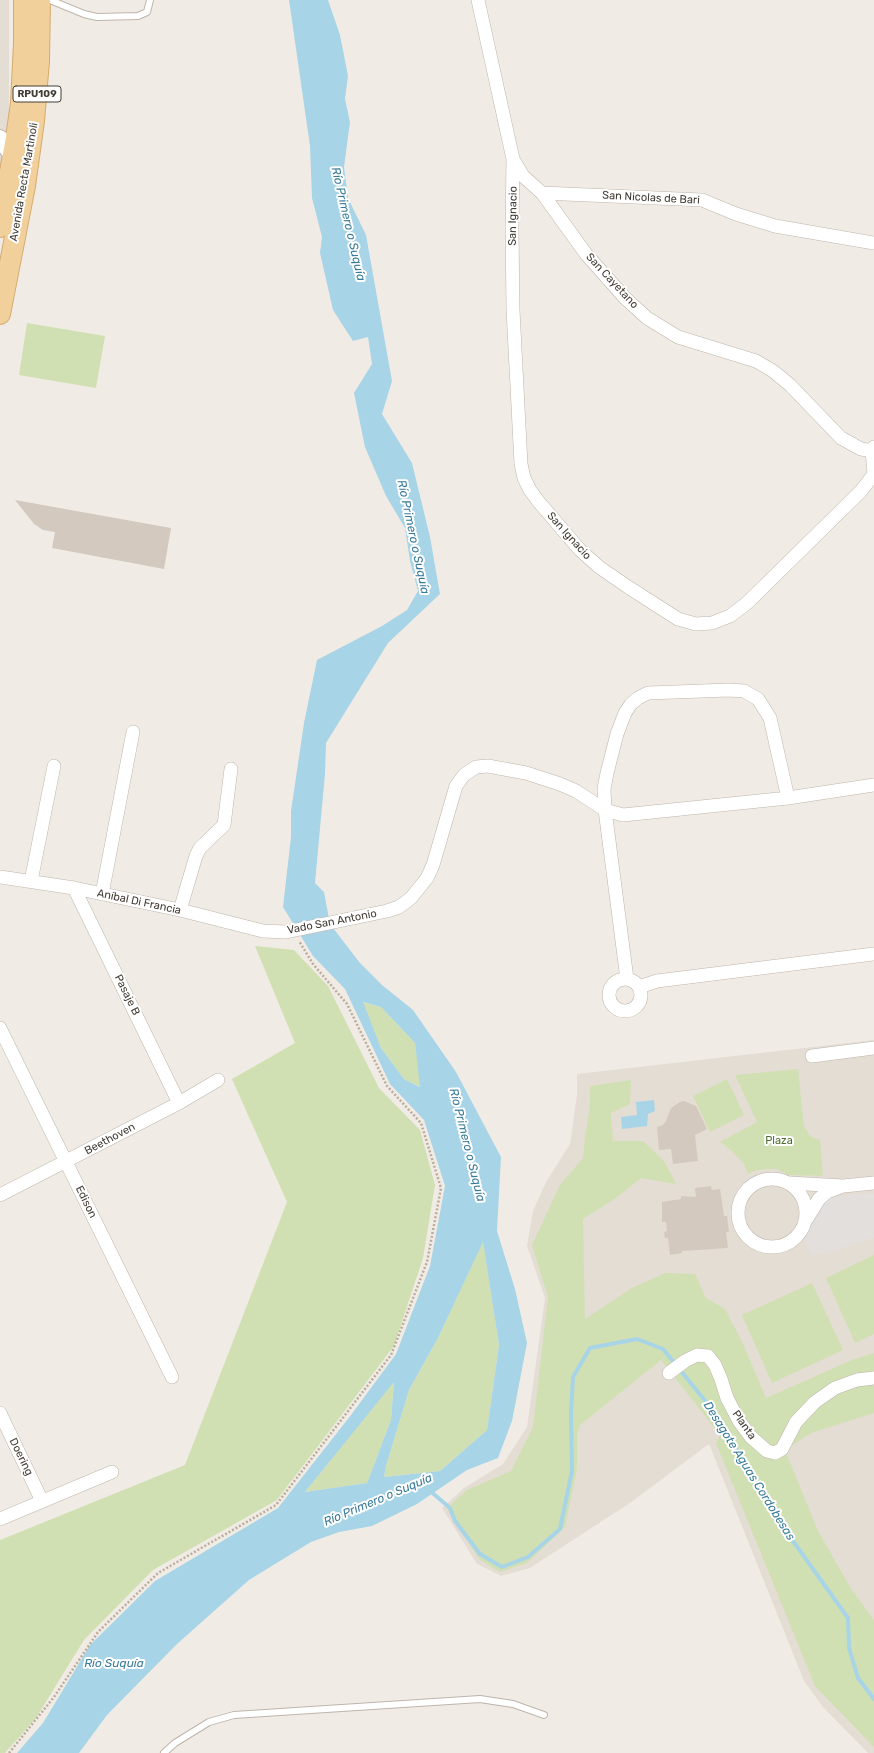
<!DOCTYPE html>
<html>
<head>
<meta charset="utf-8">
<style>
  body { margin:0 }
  canvas { display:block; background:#f0ece5 }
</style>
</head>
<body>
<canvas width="874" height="1753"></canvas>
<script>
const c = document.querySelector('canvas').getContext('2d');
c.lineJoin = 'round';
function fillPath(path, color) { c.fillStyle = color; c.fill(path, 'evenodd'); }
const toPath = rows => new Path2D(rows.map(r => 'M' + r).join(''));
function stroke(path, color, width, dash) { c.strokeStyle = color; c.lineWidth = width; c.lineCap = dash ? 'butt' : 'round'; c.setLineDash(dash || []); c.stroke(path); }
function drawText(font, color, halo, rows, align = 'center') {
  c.font = font + ' Rubik,sans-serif'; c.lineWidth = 4; c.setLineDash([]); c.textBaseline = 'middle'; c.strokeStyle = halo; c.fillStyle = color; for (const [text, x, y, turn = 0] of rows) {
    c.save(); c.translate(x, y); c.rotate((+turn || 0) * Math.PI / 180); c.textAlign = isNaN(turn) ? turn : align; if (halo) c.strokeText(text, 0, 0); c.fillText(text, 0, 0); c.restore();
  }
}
const residential = toPath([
  [0,0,9,0,9,142,0,197],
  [874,1040,874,1753,868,1753,823,1707,804,1681,709,1444,630,1503,530,1568,501,1576,477,1564,442,1508,464,1488,503,1464,527,1427,545,1298,527,1246,533,1211,546,1182,570,1144,577,1095,577,1074]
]);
const green = toPath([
  [27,323,105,336,96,388,19,375],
  [255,946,294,950,328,986,379,1088,420,1130,435,1185,423,1258,394,1346,277,1500,153,1570,84,1640,36,1718,5,1753,0,1753,0,1540,185,1465,287,1202,232,1079,295,1043],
  [362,1002,381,1007,415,1043,421,1087,404,1079,381,1048],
  [798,1069,804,1126,810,1136,820,1140,823,1176,788,1175,777,1169,766,1169,754,1171,748,1174,744,1164,731,1150,720,1142,757,1122,735,1075],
  [727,1079,744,1115,710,1132,693,1096],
  [631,1080,630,1104,611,1113,613,1141,643,1141,664,1161,676,1184,641,1178,616,1198,583,1219,585,1319,632,1288,665,1273,695,1274,706,1298,725,1309,743,1344,766,1398,852,1360,874,1353,874,1413,811,1433,785,1450,818,1531,850,1587,874,1620,874,1747,815,1686,716,1443,720,1435,661,1360,580,1425,577,1434,577,1469,565,1527,527,1563,500,1572,480,1560,458,1527,447,1508,467,1490,511,1471,533,1427,548,1297,532,1245,560,1185,583,1158,585,1137,590,1107,590,1086],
  [483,1241,499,1345,487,1430,440,1471,384,1477,386,1466,409,1390,438,1338],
  [874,1255,874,1334,855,1343,826,1278],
  [812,1283,843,1350,772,1383,742,1315],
  [394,1381,391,1420,367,1483,305,1492]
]);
const parking = toPath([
  [874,1193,874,1237,829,1252,811,1255,804,1237,814,1214,824,1200,834,1197]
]);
const water = toPath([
  [289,0,328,0,340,35,348,76,345,99,350,122,344,167,348,198,366,235,392,381,382,414,412,463,430,537,440,594,388,643,326,743,325,774,315,883,324,892,330,924,360,963,382,985,413,1010,456,1072,501,1157,497,1231,515,1289,527,1343,512,1421,498,1458,467,1470,417,1504,372,1526,339,1532,311,1542,249,1580,177,1644,107,1715,79,1753,17,1753,43,1723,90,1645,155,1581,278,1508,351,1415,396,1354,430,1266,445,1186,424,1120,390,1084,345,989,313,956,283,907,291,837,291,811,304,723,317,660,382,626,407,610,418,591,410,561,405,528,386,496,365,447,354,393,372,364,368,337,353,341,333,310,320,253,322,237,312,198,310,146],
  [363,1002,381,1007,415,1043,420,1087,404,1079,381,1048],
  [483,1242,499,1345,487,1430,440,1471,384,1477,386,1466,409,1390,438,1338],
  [394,1382,391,1420,367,1483,305,1492],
  [654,1100,655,1111,648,1114,647,1126,622,1129,621,1117,637,1115,636,1102]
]);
const stream = toPath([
  [429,1490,450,1508,455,1521,480,1554,502,1567,528,1557,560,1529,572,1471,571,1414,573,1377,590,1348,637,1339,663,1349,711,1408,793,1541,848,1618,849,1648,858,1678,874,1699]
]);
const building = toPath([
  [15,500,171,528,164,569,52,548,55,532,43,530,34,524],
  [684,1101,696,1106,707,1129,695,1135,698,1161,673,1164,671,1149,659,1150,657,1127,663,1125,666,1121,671,1108,680,1102],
  [711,1186,712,1190,720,1189,724,1216,727,1216,729,1232,726,1232,728,1248,682,1251,682,1253,670,1255,668,1238,665,1238,664,1232,667,1231,666,1222,662,1222,662,1202,681,1199,681,1196,696,1197,695,1188]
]);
const path = toPath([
  [9,1753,54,1697,98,1632,158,1573,276,1505,391,1355,427,1262,441,1188,421,1123,387,1086,347,1004,313,964,299,941]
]);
const service = toPath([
  [50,0,84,14,97,17,138,16,147,12,150,0],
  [164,1753,175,1743,209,1722,234,1715,480,1699,513,1704,544,1715]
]);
const minor = toPath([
  [478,0,513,159,523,176,542,193,586,254,625,298,647,318,678,337,756,361,773,371,790,385,841,438,861,449,874,451],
  [513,159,512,228,513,310,521,464,524,478,530,490,538,501,580,550,599,567,628,587,678,619,696,624,712,623,730,616,747,603,861,491,874,474,872,451,874,447],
  [542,193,702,200,736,214,775,226,874,243],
  [0,877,74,888,180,910,263,931,286,932,387,911,399,907,411,898,427,878,433,865,456,786,464,775,476,767,488,766,526,773,560,784,576,791,605,810,623,815,788,798,874,785],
  [31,881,54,766],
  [74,888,179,1103],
  [102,894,133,732],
  [180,910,196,856,200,848,224,825,231,769],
  '609 995a16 16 0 1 1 32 0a16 16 0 1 1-32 0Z',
  [627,979,605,810,604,789,607,773,617,734,625,713,631,704,638,698,648,693,729,690,744,691,758,699,770,718,788,798],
  [639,987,657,981,874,954],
  [0,1028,172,1377],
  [812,1056,874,1048],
  '738 1213a34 34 0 1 1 68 0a34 34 0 1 1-68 0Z',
  [789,1183,843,1186,827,1192,819,1199,806,1220],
  [843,1186,874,1183],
  [0,1195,179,1103,218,1080],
  [669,1373,685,1361,697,1355,708,1356,715,1365,721,1379,727,1398,739,1421,751,1437,767,1451,775,1453,782,1449,796,1422,815,1402,835,1388,857,1380,874,1378],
  [0,1413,42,1501],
  [0,1519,112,1472]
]);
const tertiary = toPath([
  [0,138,13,157,20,158]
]);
const primary = toPath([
  [0,227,16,138,21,103,24,43,24,0],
  [0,314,25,186,34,121,39,61,40,0]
]);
const shields = [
  [37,94,48]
];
const shieldNames = [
  ["RPU109",37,94]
];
const streetNames = [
  ["Avenida Recta Martinoli",24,182,-80],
  ["San Nicolas de Bari",651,198,3],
  ["San Ignacio",513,216,-89],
  ["San Cayetano",612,281,47],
  ["San Ignacio",569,536,48],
  ["Aníbal Di Francia",139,902,12],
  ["Vado San Antonio",332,922,-11],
  ["Pasaje B",127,995,64],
  ["Beethoven",110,1139,-28],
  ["Edison",86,1202,64],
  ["Planta",744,1425,55],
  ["Doering",21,1457,64]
];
const parkNames = [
  ["Plaza",779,1141]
];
const waterNames = [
  ["Río Primero o Suquía",348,224,77],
  ["Río Primero o Suquía",413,537,78],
  ["Río Primero o Suquía",467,1145,76],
  ["Desagote Aguas Cordobesas",749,1471,58],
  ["Río Primero o Suquía",378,1500,-23],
  ["Río Suquía",114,1664]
];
fillPath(residential, '#e4ddd4');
fillPath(green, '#d1e0b2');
fillPath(parking, '#e2dfdd');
fillPath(water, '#a8d4e7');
stroke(stream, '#a8d4e7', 4);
fillPath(building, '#d4c9bf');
stroke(service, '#beb5ac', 8);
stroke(minor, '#beb5ac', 14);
stroke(tertiary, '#beb5ac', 18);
stroke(primary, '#d5ab6e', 22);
stroke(path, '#bbac9c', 2.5, [2, 2]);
stroke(service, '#fff', 6);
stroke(minor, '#fff', 13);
stroke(tertiary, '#fff', 16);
stroke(primary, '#f2d09c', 20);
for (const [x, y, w] of shields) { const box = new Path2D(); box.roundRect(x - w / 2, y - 8, w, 16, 3); c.fillStyle = '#fff'; c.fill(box); stroke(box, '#423c35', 1); }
drawText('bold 10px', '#423c35', null, shieldNames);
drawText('11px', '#423c35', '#fff', streetNames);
drawText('11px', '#4e6d30', '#fff', parkNames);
drawText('italic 12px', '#397b9a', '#fff', waterNames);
</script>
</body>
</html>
